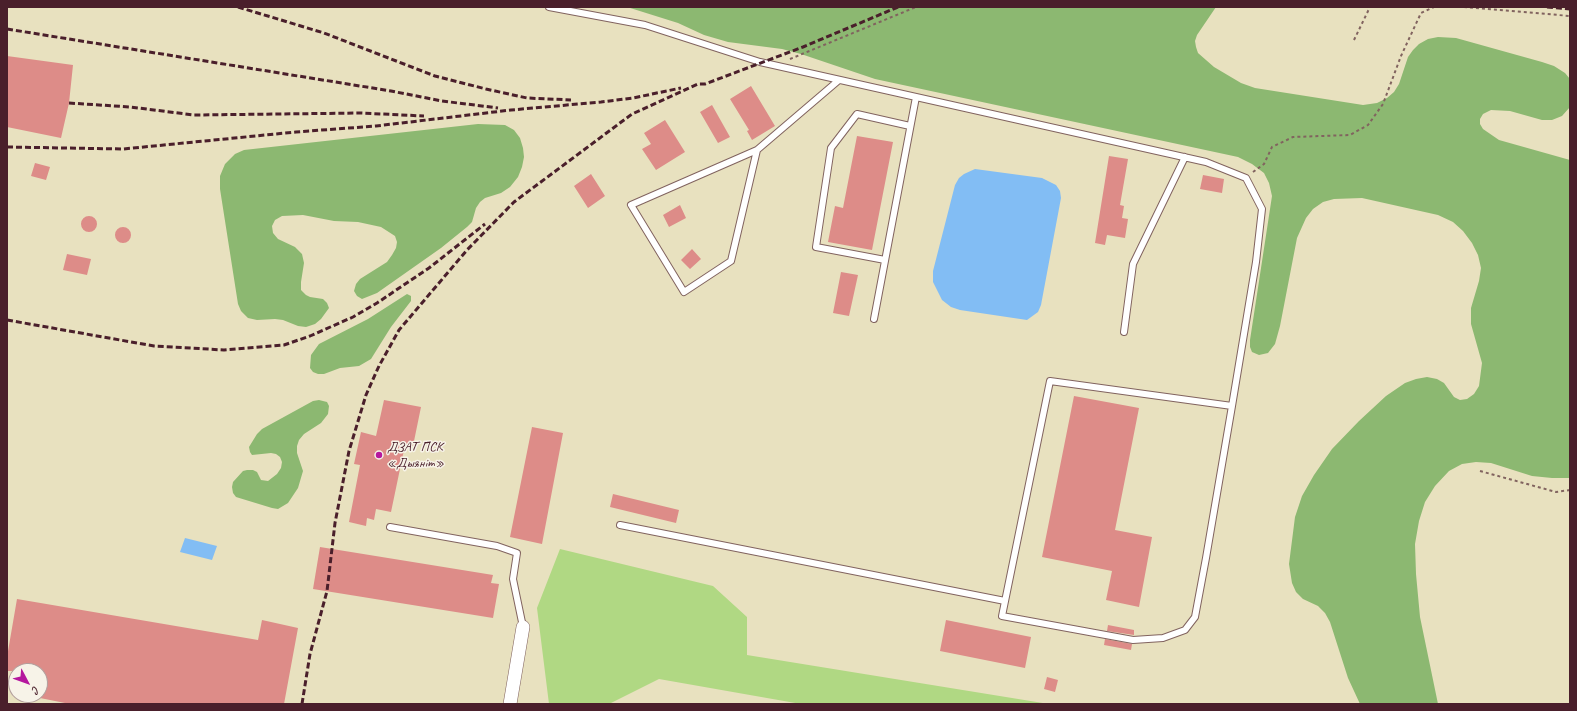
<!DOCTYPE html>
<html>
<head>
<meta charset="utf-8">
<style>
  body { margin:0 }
  #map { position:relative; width:1577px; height:711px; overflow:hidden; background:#e8e1bf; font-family:Caveat,sans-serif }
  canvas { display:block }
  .frame { position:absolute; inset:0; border:8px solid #4a1f2b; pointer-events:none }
  .north { position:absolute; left:8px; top:663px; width:40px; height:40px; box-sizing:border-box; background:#f7f3e8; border:1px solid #b29e9c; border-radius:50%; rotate:131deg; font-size:11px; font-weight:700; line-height:16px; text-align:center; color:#4a1f2b }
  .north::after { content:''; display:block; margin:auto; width:14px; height:18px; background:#b5179e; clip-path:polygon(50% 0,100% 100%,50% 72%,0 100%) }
</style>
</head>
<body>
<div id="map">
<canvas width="1577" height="711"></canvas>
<div class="frame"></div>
<div class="north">С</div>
</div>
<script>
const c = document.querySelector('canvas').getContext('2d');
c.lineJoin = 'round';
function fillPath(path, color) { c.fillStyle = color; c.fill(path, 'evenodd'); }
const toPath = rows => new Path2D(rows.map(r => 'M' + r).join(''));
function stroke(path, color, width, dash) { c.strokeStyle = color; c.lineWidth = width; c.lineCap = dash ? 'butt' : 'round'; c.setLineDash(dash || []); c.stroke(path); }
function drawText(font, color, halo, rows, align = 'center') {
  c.font = font + ' Caveat,sans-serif'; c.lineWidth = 3; c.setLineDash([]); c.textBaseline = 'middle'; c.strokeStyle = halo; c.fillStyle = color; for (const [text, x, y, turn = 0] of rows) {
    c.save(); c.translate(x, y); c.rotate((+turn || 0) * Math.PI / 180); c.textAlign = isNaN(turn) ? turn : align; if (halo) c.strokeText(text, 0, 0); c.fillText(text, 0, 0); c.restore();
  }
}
const green = toPath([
  [560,549,713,586,747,617,747,655,1049,704,801,704,659,679,609,704,549,704,537,608]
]);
const forest = toPath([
  [627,7,1216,7,1197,35,1195,41,1196,47,1198,53,1214,67,1241,83,1255,88,1363,105,1377,103,1387,98,1394,92,1399,84,1408,57,1413,50,1419,44,1428,39,1438,37,1456,38,1542,62,1554,66,1565,73,1570,79,1570,107,1562,116,1552,120,1542,120,1510,111,1491,110,1483,114,1480,119,1480,124,1483,129,1499,140,1570,160,1570,478,1552,478,1532,476,1491,463,1476,462,1462,464,1449,471,1435,486,1425,502,1419,521,1415,544,1416,574,1420,617,1438,704,1360,704,1348,678,1330,622,1325,613,1318,606,1303,599,1296,592,1292,583,1289,564,1295,517,1302,496,1314,475,1332,449,1359,421,1386,396,1405,383,1416,379,1427,377,1437,379,1444,383,1454,397,1460,400,1467,399,1474,394,1479,386,1482,363,1471,324,1471,308,1479,281,1481,268,1478,255,1472,243,1463,231,1453,222,1438,215,1362,198,1334,199,1323,202,1313,209,1306,218,1297,238,1280,326,1275,344,1268,353,1259,355,1252,352,1250,347,1250,340,1272,196,1269,183,1264,173,1252,164,1238,157,875,79,801,54,782,49,728,42,704,35,678,23],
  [478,124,505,125,514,130,520,138,523,148,524,157,522,167,518,177,510,187,501,193,485,198,480,202,476,208,472,222,467,227,441,248,377,293,362,299,357,296,354,291,356,284,360,279,387,262,392,255,396,248,397,242,395,236,381,227,358,222,334,221,303,215,282,216,275,220,272,226,273,233,278,239,295,247,302,254,304,263,301,282,301,290,306,295,310,297,323,299,327,303,329,308,321,319,315,324,306,327,298,326,283,320,275,319,257,320,248,318,241,311,238,304,220,189,220,176,225,164,235,154,244,150],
  [407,294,411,296,411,301,391,327,371,359,359,366,340,368,324,374,318,374,313,372,310,368,311,355,319,344,368,319],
  [319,400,327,402,329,406,328,414,321,423,304,434,299,440,297,446,297,453,303,471,298,488,288,503,278,509,272,508,236,497,233,493,232,487,233,482,243,471,247,470,253,470,257,472,261,480,268,481,277,474,281,468,282,462,280,457,276,454,271,453,252,455,250,452,249,447,257,434,262,429,313,401]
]);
const water = toPath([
  [975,169,1042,178,1056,185,1060,191,1061,198,1041,305,1038,312,1027,320,960,310,951,307,942,300,933,282,933,271,955,185,959,178,964,174],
  [185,538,217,546,212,560,180,552]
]);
const building = toPath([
  [7,56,73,65,69,103,61,138,7,127],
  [751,86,775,126,752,140,747,131,749,130,730,99],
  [712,105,730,137,718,143,700,112],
  [665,120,685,152,656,170,642,149,651,144,644,133],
  [857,136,893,142,872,250,828,242,835,206,843,208],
  [1109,156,1128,159,1120,205,1124,206,1122,218,1128,219,1125,238,1107,235,1105,245,1095,243],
  [35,163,50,167,46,180,31,176],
  [591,174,605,196,588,208,574,186],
  [1203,175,1224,179,1222,193,1200,189],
  [680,205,686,218,669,227,663,215],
  '81 224a8 8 0 1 1 16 0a8 8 0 1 1-16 0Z',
  '115 235a8 8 0 1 1 16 0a8 8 0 1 1-16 0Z',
  [692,249,701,259,690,269,681,260],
  [67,254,91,259,87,275,63,270],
  [841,272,858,275,849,316,833,313],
  [1074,396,1139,408,1115,530,1152,537,1139,607,1106,600,1112,571,1042,557],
  [384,400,421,407,413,446,405,445,391,512,376,509,374,520,367,518,366,526,349,522,360,465,354,464,361,432,376,436],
  [532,427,563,433,542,544,510,537],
  [613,494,679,510,676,523,610,507],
  [320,547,493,575,491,583,499,584,493,618,313,589],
  [17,599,258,640,262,620,298,628,284,704,70,704,40,698,40,671,7,671,7,657],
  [946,620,1031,637,1025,668,940,651],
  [1108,625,1134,630,1134,635,1107,631],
  [1105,639,1132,644,1131,650,1104,645],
  [1047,677,1058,680,1055,692,1044,689]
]);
const path = toPath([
  [1464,7,1570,16],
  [1354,40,1370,7],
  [790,59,916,7],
  [1253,172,1264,164,1272,147,1293,137,1350,135,1368,125,1383,104,1401,56,1421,13,1434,7],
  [1480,471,1556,492,1570,490]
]);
const lane = toPath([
  [549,7,645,25,760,62,1206,162,1246,178,1262,209,1256,262,1232,406,1206,558,1195,617,1185,630,1163,638,1133,640,1002,616,1050,381,1232,406],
  [757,150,731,261,684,292,631,205,757,150,839,80],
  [885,260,816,247,831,148,857,114,910,126],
  [874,319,916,97],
  [1124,332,1133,264,1185,157],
  [620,525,1005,601],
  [390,527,497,546,517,553,513,579,523,627]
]);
const street = toPath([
  [510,704,523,627]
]);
const rail = toPath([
  [238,7,324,33,435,76,486,89,527,98,571,100],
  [1547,7,1570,9],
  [7,29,391,91,442,101,498,108],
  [69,103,130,107,194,115,361,113,424,116],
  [7,147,123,149,296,132,376,126,511,110,601,102,633,98,681,88],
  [7,320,154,346,224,350,284,345,310,336,353,317,377,303,429,268,485,224],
  [302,704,310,654,327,591,335,523,349,451,366,395,379,366,399,330,467,250,514,202,632,114,698,84,705,84,803,47,898,7]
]);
const markers = [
  [379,455,4,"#b5179e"]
];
const poiNames = [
  ["ДЗАТ ПСК",387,447],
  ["«Дыяніт»",387,463]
];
fillPath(green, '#b0d883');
fillPath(forest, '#8cb871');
fillPath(water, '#82bdf4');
fillPath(building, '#dd8c88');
stroke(lane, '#81635f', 8);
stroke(street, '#81635f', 14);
stroke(path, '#81635f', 2, [3, 3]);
stroke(lane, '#fff', 6);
stroke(street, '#fff', 13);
stroke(rail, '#4a1f2b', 3, [6, 3]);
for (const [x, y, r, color] of markers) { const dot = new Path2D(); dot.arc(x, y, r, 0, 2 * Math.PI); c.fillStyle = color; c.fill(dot); stroke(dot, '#f7f3e8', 1.5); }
drawText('14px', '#4a1f2b', '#f7f3e8', poiNames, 'left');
</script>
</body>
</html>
